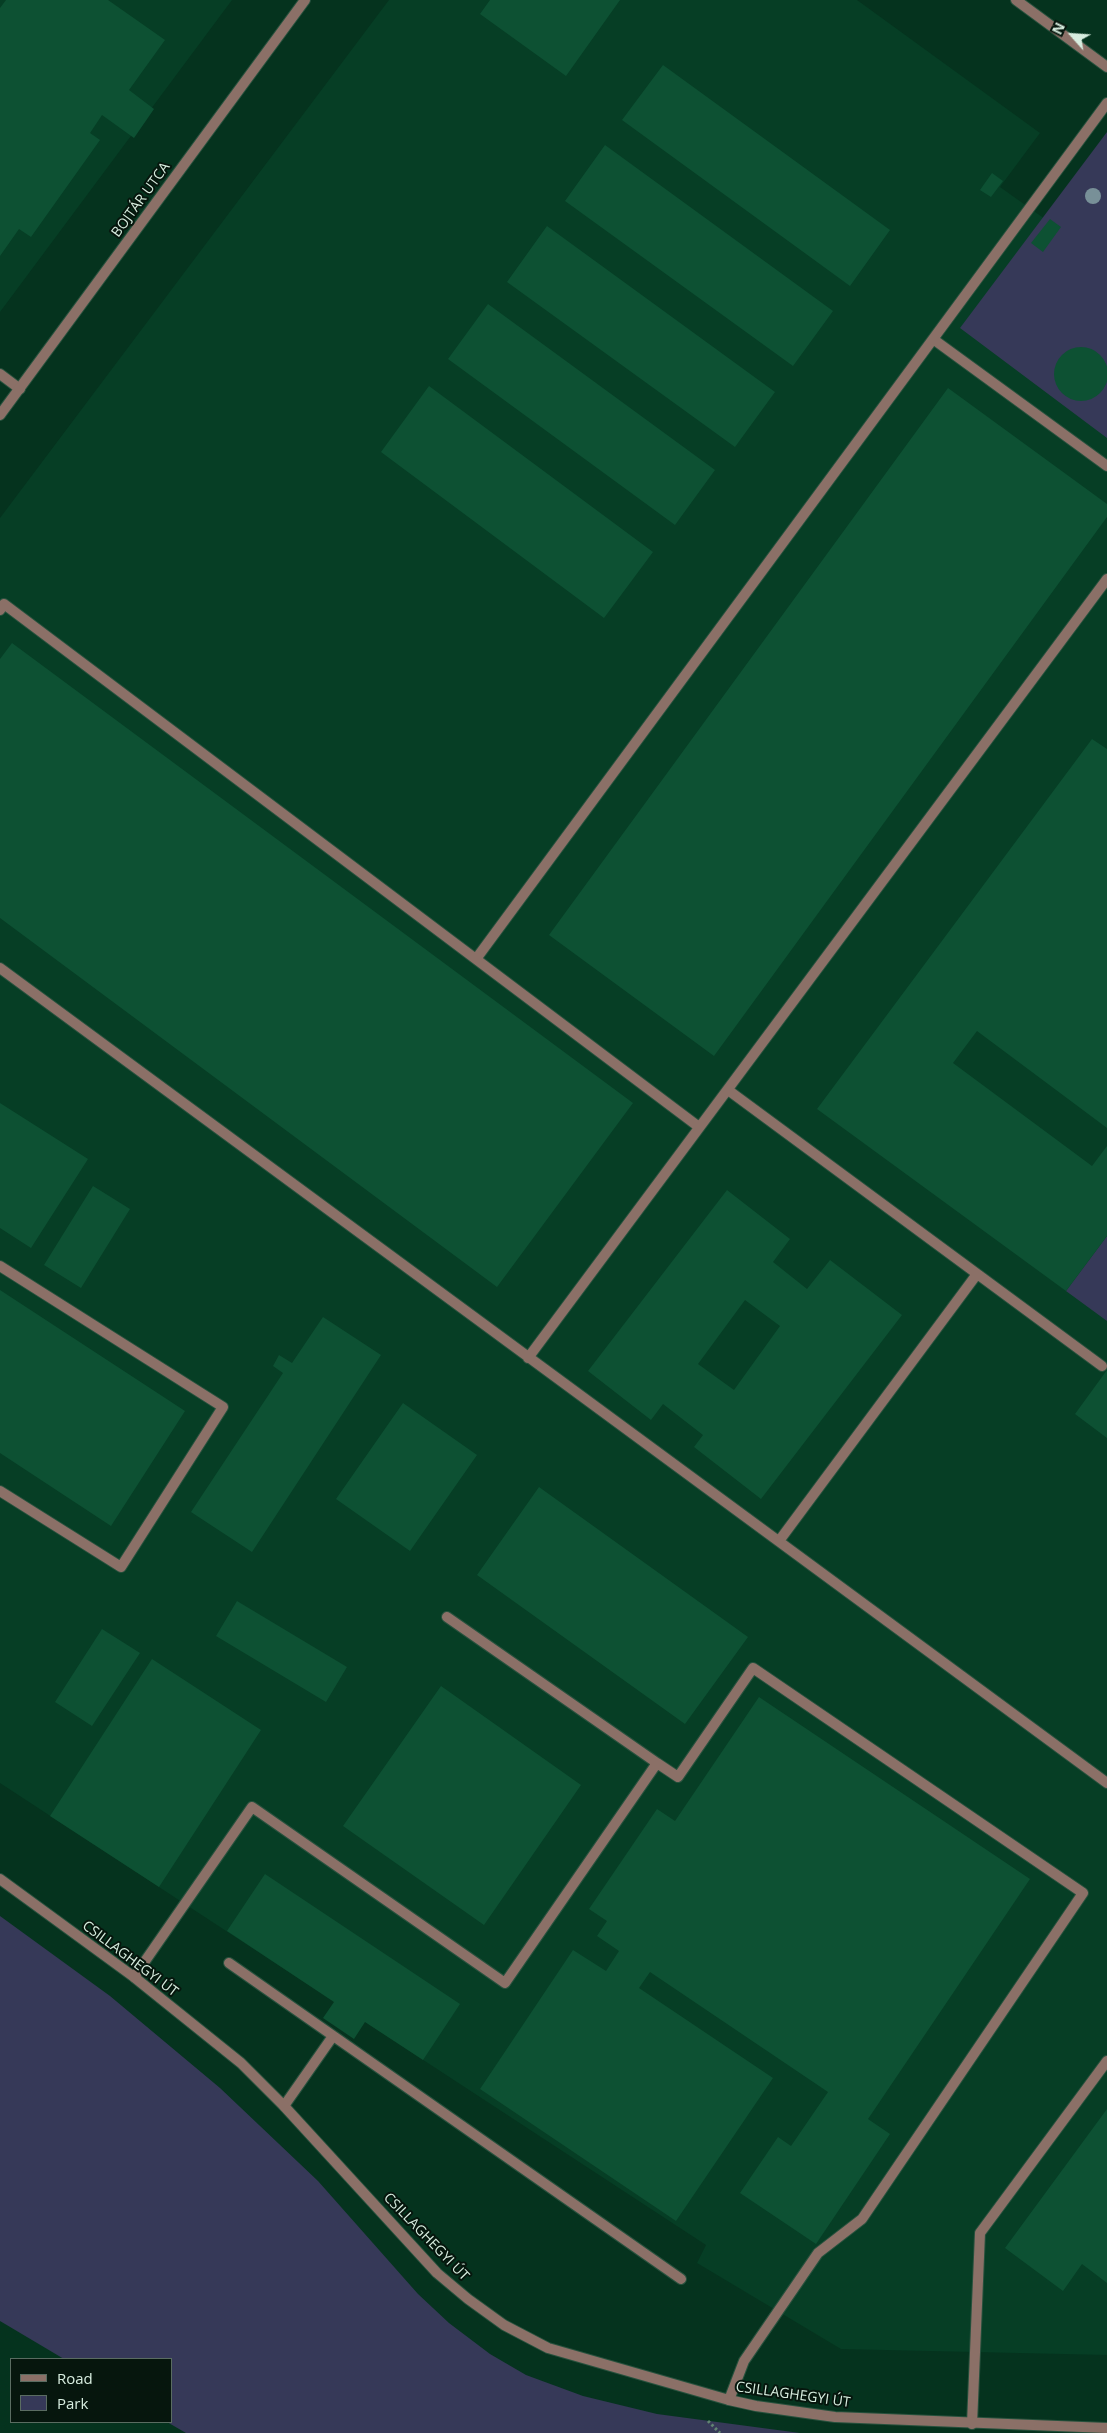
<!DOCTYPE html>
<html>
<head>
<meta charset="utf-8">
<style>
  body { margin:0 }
  #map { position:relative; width:1107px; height:2433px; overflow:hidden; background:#05331e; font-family:"Open Sans",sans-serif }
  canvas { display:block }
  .legend { position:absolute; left:10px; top:2358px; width:162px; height:65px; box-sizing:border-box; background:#06160d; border:1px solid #5a6c61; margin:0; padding:6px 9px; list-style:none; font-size:15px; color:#d7eddf }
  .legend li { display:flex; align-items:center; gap:10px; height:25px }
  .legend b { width:25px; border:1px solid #5a6c61 }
  .north { position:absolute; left:1047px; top:10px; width:50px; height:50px; -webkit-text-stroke:4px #06160d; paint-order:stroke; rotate:296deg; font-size:14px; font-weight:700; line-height:20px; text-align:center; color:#d7eddf }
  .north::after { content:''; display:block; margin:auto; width:18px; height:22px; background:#d7eddf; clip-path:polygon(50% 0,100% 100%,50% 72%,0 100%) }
</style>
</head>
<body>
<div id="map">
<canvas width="1107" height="2433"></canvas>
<ul class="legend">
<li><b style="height:6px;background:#8b7067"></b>Road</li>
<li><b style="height:14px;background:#363958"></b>Park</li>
</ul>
<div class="north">N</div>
</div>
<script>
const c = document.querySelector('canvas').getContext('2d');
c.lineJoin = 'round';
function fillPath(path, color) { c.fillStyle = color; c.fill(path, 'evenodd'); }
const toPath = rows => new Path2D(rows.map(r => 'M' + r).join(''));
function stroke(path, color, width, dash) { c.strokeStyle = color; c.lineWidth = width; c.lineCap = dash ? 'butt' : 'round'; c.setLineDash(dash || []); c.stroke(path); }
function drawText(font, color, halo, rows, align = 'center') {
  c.font = font + ' "Open Sans",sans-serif'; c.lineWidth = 4; c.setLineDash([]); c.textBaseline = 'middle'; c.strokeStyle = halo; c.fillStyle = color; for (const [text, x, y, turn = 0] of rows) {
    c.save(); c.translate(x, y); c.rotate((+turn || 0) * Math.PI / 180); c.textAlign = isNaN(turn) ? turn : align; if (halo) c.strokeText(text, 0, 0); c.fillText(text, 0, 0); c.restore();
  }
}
const built = toPath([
  [0,0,232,0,0,312],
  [389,0,857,0,1040,133,1000,187,1045,219,1107,183,1107,2355,841,2349,697,2263,706,2245,0,1783,0,518]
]);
const green = toPath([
  [1107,132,1107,438,960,328],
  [1107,1236,1107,1321,1066,1291],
  [0,1916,110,1996,220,2088,318,2181,418,2294,449,2323,490,2354,526,2375,583,2396,657,2414,800,2433,186,2433,167,2422,171,2422,171,2359,64,2359,0,2321]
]);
const building = toPath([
  [6,0,108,0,165,40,129,90,154,109,134,138,102,115,90,133,100,140,31,237,19,229,0,256,0,8],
  [490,0,620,0,566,76,480,14],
  [663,65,890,230,850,286,622,120],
  [605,145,833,311,793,366,565,201],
  [992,173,1003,181,991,197,980,190],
  [1050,219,1061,227,1043,252,1031,243],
  [547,226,775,392,735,447,507,282],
  [488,304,715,470,675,525,448,359],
  '1054 374a27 27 0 1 1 54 0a27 27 0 1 1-54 0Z',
  [429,386,653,552,604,618,381,452],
  [948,388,1107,504,1107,517,714,1056,549,935],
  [12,643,633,1103,497,1287,0,918,0,659],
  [1092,739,1107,749,1107,1128,977,1031,953,1063,1092,1166,1107,1146,1107,1236,1066,1291,817,1109],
  [0,1103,88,1159,31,1248,0,1228],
  [93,1186,130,1209,81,1288,44,1265],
  [727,1190,790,1239,773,1262,807,1289,830,1260,902,1315,761,1499,694,1447,703,1435,663,1404,651,1420,588,1371],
  [745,1300,780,1326,734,1390,698,1364],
  [0,1290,185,1411,111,1526,0,1453],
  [323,1317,381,1355,252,1552,191,1512,283,1373,273,1366,279,1355,292,1363],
  [1107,1370,1107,1438,1075,1414],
  [403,1403,477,1455,410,1551,336,1499],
  [539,1487,748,1637,685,1724,477,1575],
  [237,1601,347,1667,326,1702,216,1636],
  [102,1629,140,1653,92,1726,55,1702],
  [152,1659,261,1730,159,1887,50,1816],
  [441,1686,581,1785,484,1925,343,1826],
  [759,1697,1030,1879,868,2119,890,2134,816,2244,740,2193,778,2137,791,2146,828,2092,650,1972,639,1988,773,2078,676,2221,480,2089,573,1950,606,1971,619,1951,597,1936,607,1921,589,1909,657,1809,675,1821],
  [265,1874,460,2004,423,2060,365,2022,354,2039,323,2018,334,2002,227,1931],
  [1107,2109,1107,2283,1082,2264,1063,2291,1005,2248]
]);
const path = toPath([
  [708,2421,720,2433]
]);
const service = toPath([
  [933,339,1107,466],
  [0,610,4,604,699,1127],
  [476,959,1107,103],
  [0,968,1107,1783],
  [728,1090,1102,1366],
  [0,1266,223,1407,121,1567,0,1491],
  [528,1358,1107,579],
  [779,1541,977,1274],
  [657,1763,678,1777,753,1668,1083,1893,862,2219,818,2253,744,2361,729,2400],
  [229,1963,681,2279],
  [134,1977,252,1807,505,1983,657,1763,447,1617],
  [284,2106,333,2036],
  [972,2424,980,2233,1107,2061]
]);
const minor = toPath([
  [1016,0,1107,67],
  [0,374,20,389],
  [0,1879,134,1977,241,2063,284,2106,437,2273,468,2299,504,2325,548,2348,729,2400,756,2406,835,2417,1107,2428]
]);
const tertiary = toPath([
  [0,415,305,0]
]);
const trees = [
  [1093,196]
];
const streetNames = [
  ["BOJTÁR UTCA",141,200,-54],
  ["CSILLAGHEGYI ÚT",130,1959,37],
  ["CSILLAGHEGYI ÚT",426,2237,46],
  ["CSILLAGHEGYI ÚT",793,2395,8]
];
fillPath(built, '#063e25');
fillPath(green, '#363958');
fillPath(building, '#0d5133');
stroke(service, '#27513d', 12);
stroke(minor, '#27513d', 12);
stroke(tertiary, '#27513d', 12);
stroke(path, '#618472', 3, [2.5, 2.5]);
stroke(service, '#8b7067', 10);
stroke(minor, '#8b7067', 10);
stroke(tertiary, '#8b7067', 10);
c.fillStyle = '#789098';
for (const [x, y] of trees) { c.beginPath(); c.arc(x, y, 8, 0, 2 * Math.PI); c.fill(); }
drawText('14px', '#d7eddf', '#06160d', streetNames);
</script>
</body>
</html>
